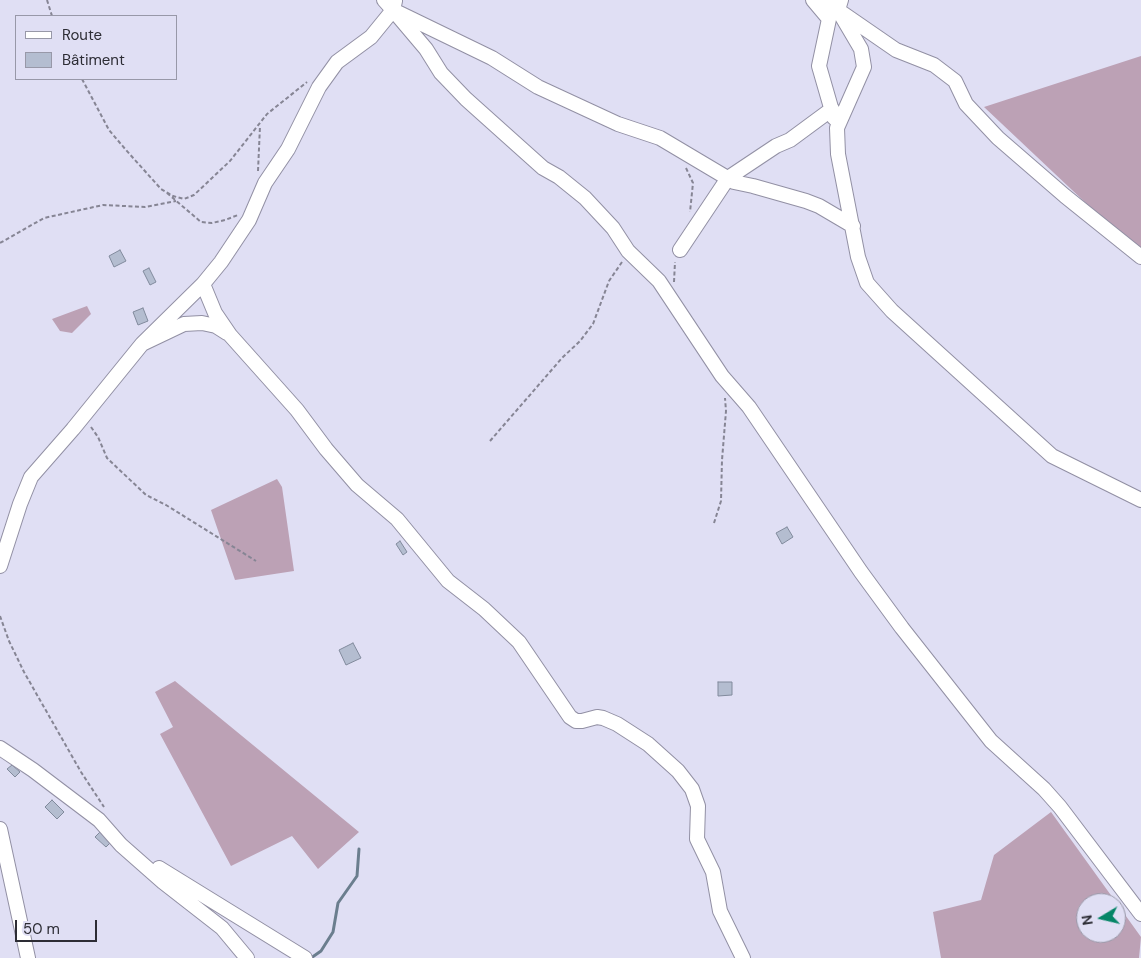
<!DOCTYPE html>
<html>
<head>
<meta charset="utf-8">
<style>
  body { margin:0 }
  #map { position:relative; width:1141px; height:958px; overflow:hidden; background:#e0dff4; font-family:"DM Sans",sans-serif }
  canvas { display:block }
  .legend { position:absolute; left:15px; top:15px; width:162px; height:65px; box-sizing:border-box; background:#e0dff4; border:1px solid #9898a8; margin:0; padding:6px 9px; list-style:none; font-size:15px; color:#2d2d35 }
  .legend li { display:flex; align-items:center; gap:10px; height:25px }
  .legend b { width:25px; border:1px solid #9898a8 }
  .north { position:absolute; left:1076px; top:893px; width:50px; height:50px; box-sizing:border-box; background:#e0dff4; border:1px solid #9898a8; border-radius:50%; rotate:261deg; font-size:14px; font-weight:700; line-height:20px; text-align:center; color:#2d2d35 }
  .north::after { content:''; display:block; margin:auto; width:18px; height:22px; background:#058567; clip-path:polygon(50% 0,100% 100%,50% 72%,0 100%) }
  .scale { position:absolute; left:15px; top:920px; width:82px; height:22px; box-sizing:border-box; border:2px solid #2d2d35; border-top:0; padding-left:6px; font-size:15px; line-height:18px; white-space:nowrap; color:#2d2d35; -webkit-text-stroke:4px #e0dff4; paint-order:stroke }
</style>
</head>
<body>
<div id="map">
<canvas width="1141" height="958"></canvas>
<ul class="legend">
<li><b style="height:6px;background:#fff"></b>Route</li>
<li><b style="height:14px;background:#b4bdd0"></b>Bâtiment</li>
</ul>
<div class="north">N</div>
<div class="scale">50 m</div>
</div>
<script>
const c = document.querySelector('canvas').getContext('2d');
c.lineJoin = 'round';
function fillPath(path, color) { c.fillStyle = color; c.fill(path, 'evenodd'); }
const toPath = rows => new Path2D(rows.map(r => 'M' + r).join(''));
function stroke(path, color, width, dash) { c.strokeStyle = color; c.lineWidth = width; c.lineCap = dash ? 'butt' : 'round'; c.setLineDash(dash || []); c.stroke(path); }
const forest = toPath([
  [1141,56,1141,255,984,107],
  [87,306,91,314,72,333,60,331,52,319],
  [277,479,282,487,294,571,235,580,211,510],
  [175,681,359,832,318,869,292,836,231,866,160,734,173,727,155,692],
  [1051,812,1141,937,1139,958,941,958,933,912,981,900,994,855],
  [1086,903,1116,903,1116,933,1086,933]
]);
const stream = toPath([
  [311,958,321,951,333,932,338,903,357,876,359,849]
]);
const building = toPath([
  [120,250,126,261,114,267,109,256,120,250],
  [149,268,156,282,150,285,143,271,149,268],
  [143,308,148,321,138,325,133,312,143,308],
  [787,527,793,537,782,544,776,533,787,527],
  [400,541,407,552,403,555,396,544,400,541],
  [353,643,361,658,346,665,339,650,353,643],
  [718,682,732,682,732,695,718,696,718,682],
  [12,765,20,772,15,777,7,769,12,765],
  [52,800,64,812,57,819,45,807,52,800],
  [100,832,111,842,106,847,95,837,100,832]
]);
const path = toPath([
  [47,0,52,16],
  [82,79,109,130,126,150,161,189,173,196,184,199,194,195,230,161,267,114,307,82],
  [686,168,693,183,690,212],
  [258,171,260,126],
  [167,193,201,222,212,223,225,220,238,215],
  [0,243,44,218,103,205,145,207,176,201],
  [674,282,675,262],
  [91,427,98,437,107,458,146,495,166,505,256,561],
  [490,441,562,358,580,341,593,324,609,281,622,262],
  [714,523,721,501,722,460,726,411,725,398],
  [0,616,9,641,24,672,81,772,104,807]
]);
const minor = toPath([
  [384,0,393,10,492,58,538,87,618,124,660,138,734,182,753,186,806,201,819,206,853,226],
  [813,0,829,19,819,66,834,118],
  [829,0,838,10,896,50,934,65,955,81,966,104,998,138,1065,196,1141,257],
  [841,0,838,10,861,49,864,67,837,128,838,154,858,257,867,283,892,311,1052,456,1141,500],
  [393,10,426,49,441,73,466,99,543,168,559,177,585,198,613,228,628,251,659,281,722,376,749,407,861,572,902,628,991,741,1044,789,1060,807,1141,914],
  [680,250,728,178,776,146,790,140,832,109],
  [203,284,215,313,230,335,297,410,326,449,357,485,397,519,448,581,484,609,519,642,570,717,576,721,582,721,597,717,603,718,617,724,648,744,678,771,692,789,698,806,697,839,713,872,720,911,743,958],
  [142,344,203,284,221,262,249,220,265,183,288,149,319,87,337,62,371,37,393,10,395,1],
  [0,566,20,504,31,477,73,429,142,344,184,324,202,323,216,326,227,333],
  [0,748,33,770,99,820,121,845,163,882,222,928,247,958],
  [0,829,28,958],
  [159,868,305,958]
]);
fillPath(forest, '#bca1b5');
stroke(stream, '#6b7e8e', 3);
fillPath(building, '#b4bdd0');
stroke(building, '#818a9c', 1);
stroke(minor, '#9290a4', 16);
stroke(path, '#868594', 2, [4, 2.5]);
stroke(minor, '#fff', 14);
</script>
</body>
</html>
